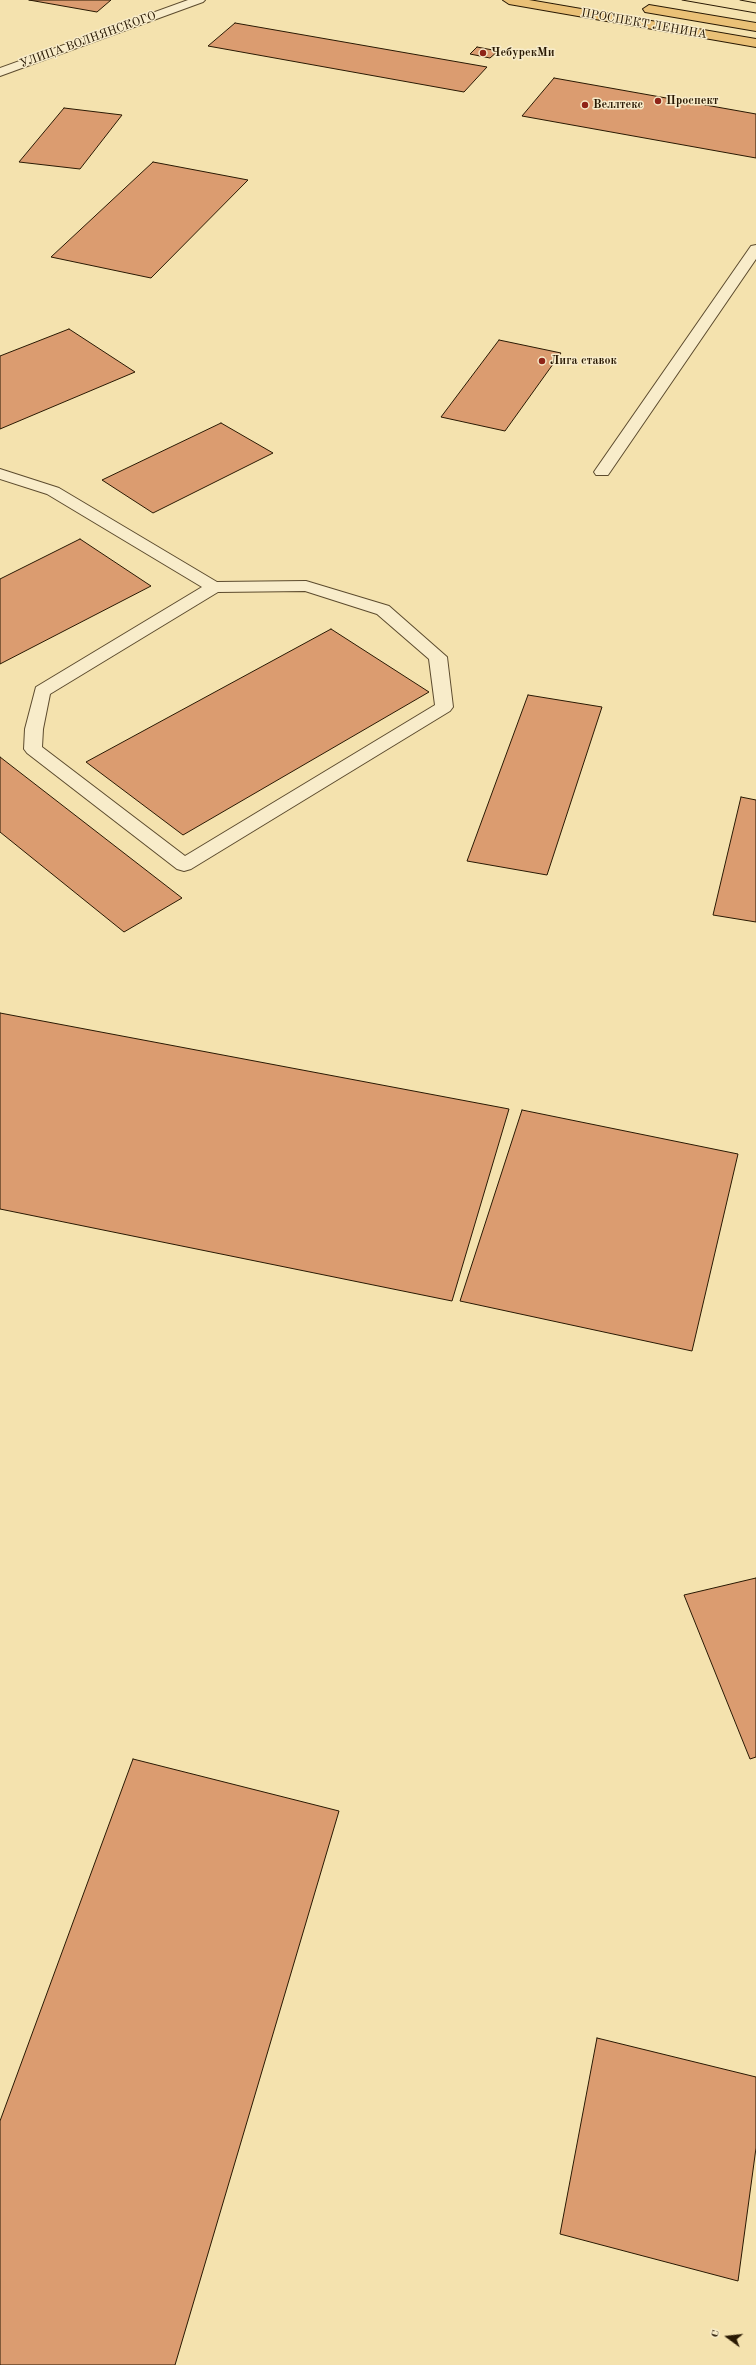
<!DOCTYPE html>
<html>
<head>
<meta charset="utf-8">
<style>
  body { margin:0 }
  #map { position:relative; width:756px; height:2365px; overflow:hidden; background:#f4e2ae; font-family:"Old Standard TT",serif }
  canvas { display:block }
  .north { position:absolute; left:708px; top:2317px; width:40px; height:40px; -webkit-text-stroke:3px #f8ecca; paint-order:stroke; rotate:285deg; font-size:11px; font-weight:700; line-height:16px; text-align:center; color:#291903 }
  .north::after { content:''; display:block; margin:auto; width:14px; height:18px; background:#291903; clip-path:polygon(50% 0,100% 100%,50% 72%,0 100%) }
</style>
</head>
<body>
<div id="map">
<canvas width="756" height="2365"></canvas>
<div class="north">С</div>
</div>
<script>
const c = document.querySelector('canvas').getContext('2d');
c.lineJoin = 'round';
function fillPath(path, color) { c.fillStyle = color; c.fill(path, 'evenodd'); }
const toPath = rows => new Path2D(rows.map(r => 'M' + r).join(''));
function stroke(path, color, width, dash) { c.strokeStyle = color; c.lineWidth = width; c.lineCap = dash ? 'butt' : 'round'; c.setLineDash(dash || []); c.stroke(path); }
function drawText(font, color, halo, rows, align = 'center') {
  c.font = font + ' "Old Standard TT",serif'; c.lineWidth = 3; c.setLineDash([]); c.textBaseline = 'middle'; c.strokeStyle = halo; c.fillStyle = color; for (const [text, x, y, turn = 0] of rows) {
    c.save(); c.translate(x, y); c.rotate((+turn || 0) * Math.PI / 180); c.textAlign = isNaN(turn) ? turn : align; if (halo) c.strokeText(text, 0, 0); c.fillText(text, 0, 0); c.restore();
  }
}
const building = toPath([
  [29,0,111,0,97,12,29,0],
  [235,23,487,67,464,92,208,46,235,23],
  [477,47,498,51,490,58,470,54,477,47],
  [554,78,756,114,756,158,522,116,554,78],
  [64,108,122,115,80,169,19,162,64,108],
  [153,162,248,180,151,278,51,257,153,162],
  [69,329,135,372,0,429,0,356,69,329],
  [499,340,561,353,505,431,441,417,499,340],
  [221,423,273,453,153,513,102,480,221,423],
  [80,539,151,586,0,664,0,579,80,539],
  [331,629,429,692,183,835,86,762,331,629],
  [528,695,602,707,547,875,467,861,528,695],
  [0,757,182,898,124,932,0,832,0,757],
  [741,797,756,800,756,922,713,915,741,797],
  [0,1013,509,1109,452,1301,0,1209,0,1013],
  [522,1110,738,1154,692,1351,460,1301,522,1110],
  [756,1578,756,1757,750,1759,684,1595,756,1578],
  [133,1759,339,1811,175,2365,0,2365,0,2121,133,1759],
  [597,2038,756,2077,756,2148,738,2281,560,2234,597,2038]
]);
const service = toPath([
  [756,245,756,259,608,475,596,475,594,472,596,469,751,246,756,245],
  [0,469,59,488,217,582,306,581,389,606,447,657,453,707,450,711,191,869,184,871,177,869,27,753,24,749,25,729,36,687,202,587,47,494,0,479,0,469],
  [305,591,377,614,429,659,435,705,185,856,42,747,43,729,50,694,218,592,305,591]
]);
const minor = toPath([
  [188,0,205,0,203,2,0,76,0,68,188,0]
]);
const primary = toPath([
  [503,0,529,0,756,39,756,47,509,4,503,0],
  [649,5,756,23,756,31,645,12,643,9,649,5]
]);
const tram = toPath([
  [682,0,756,13],
  [740,0,756,3]
]);
const markers = [
  [483,53,4,"#8f2418"],
  [658,101,4,"#8f2418"],
  [585,105,4,"#8f2418"],
  [542,361,4,"#8f2418"]
];
const farStreetnames = [
  ["ПРОСПЕКТ ЛЕНИНА",644,24,10],
  ["УЛИЦА ВОЛНЯНСКОГО",88,40,-20]
];
const farPoinames = [
  ["ЧебурекМи",491,53],
  ["Проспект",666,101],
  ["Веллтекс",593,105],
  ["Лига ставок",550,361]
];
fillPath(building, '#db9c70');
stroke(building, '#291903', 1);
stroke(service, '#5c4b2e', 2);
stroke(minor, '#5c4b2e', 2);
stroke(primary, '#291903', 2);
fillPath(service, '#f8ecca');
fillPath(minor, '#f8ecca');
fillPath(primary, '#eac177');
stroke(tram, '#291903', 1);
for (const [x, y, r, color] of markers) { const dot = new Path2D(); dot.arc(x, y, r, 0, 2 * Math.PI); c.fillStyle = color; c.fill(dot); stroke(dot, '#f8ecca', 1.5); }
drawText('12px', '#291903', '#f8ecca', farStreetnames);
drawText('bold 12px', '#291903', '#f8ecca', farPoinames, 'left');
</script>
</body>
</html>
